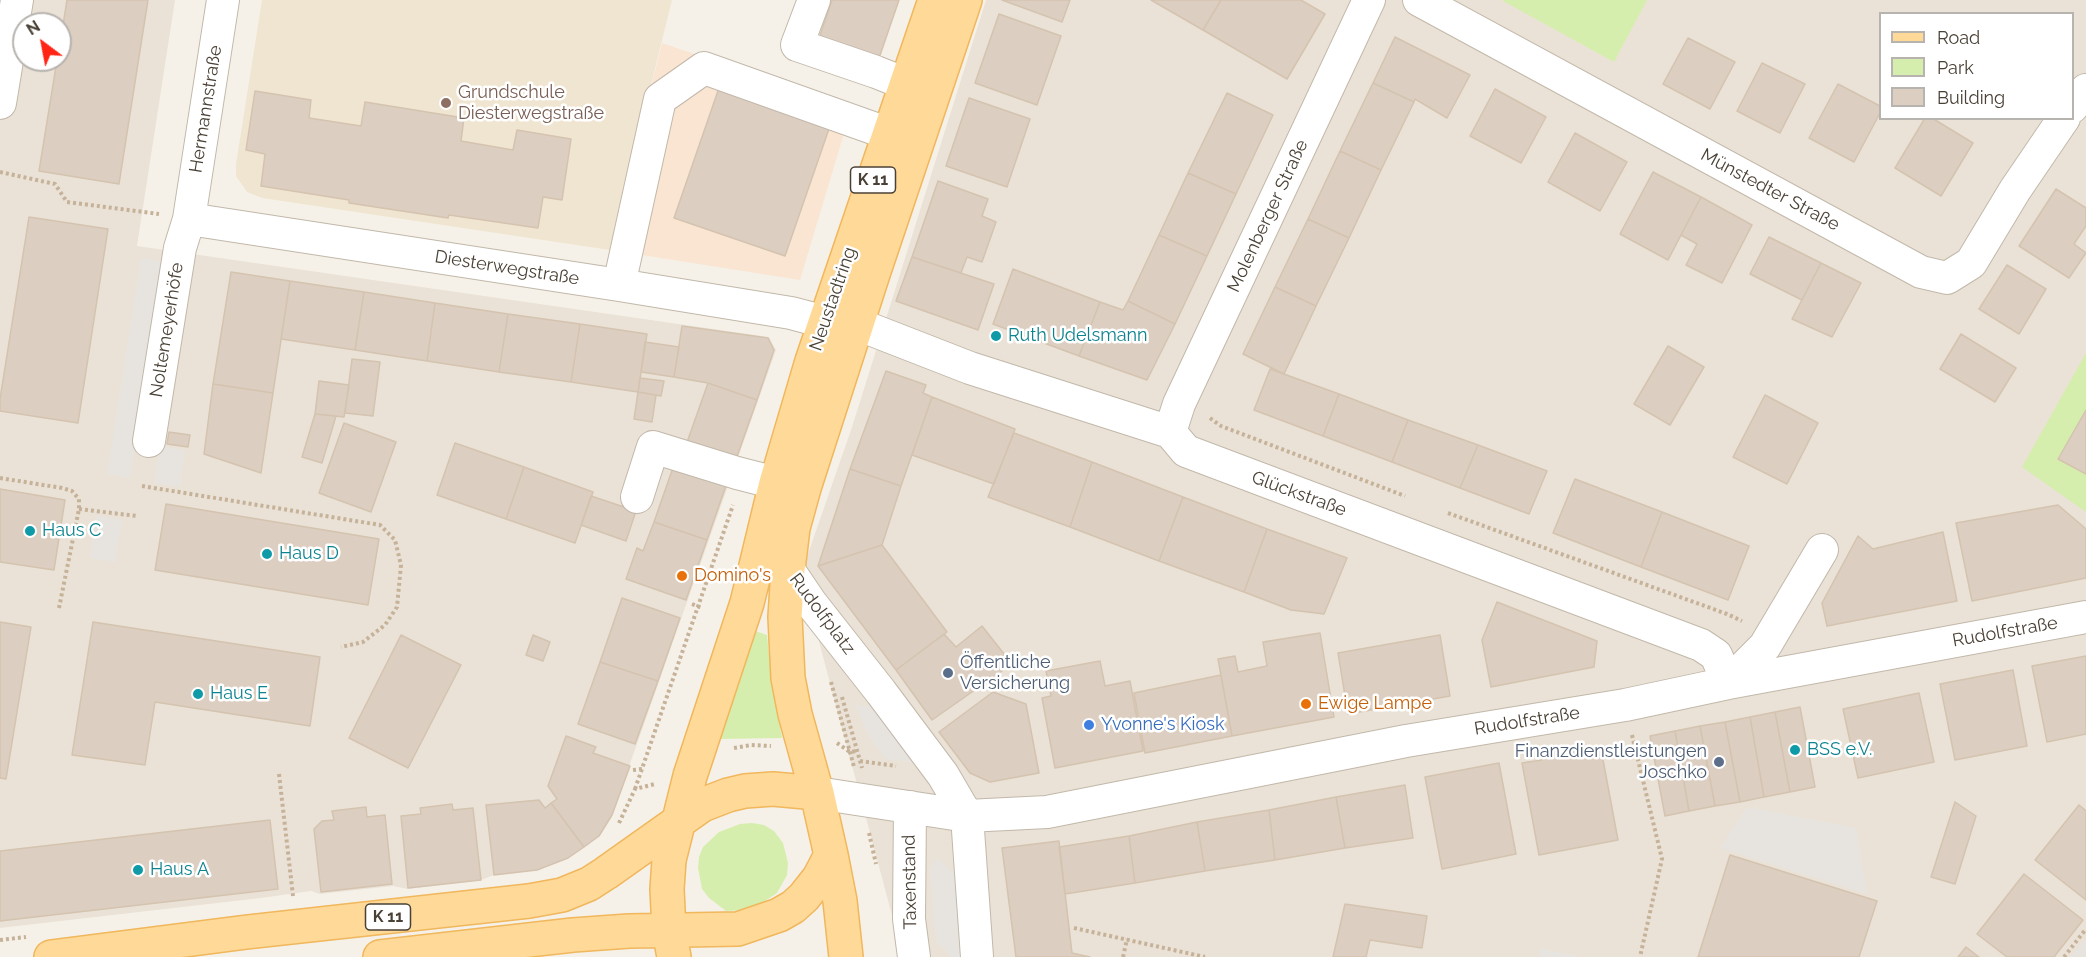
<!DOCTYPE html>
<html>
<head>
<meta charset="utf-8">
<style>
  body { margin:0 }
  #map { position:relative; width:2086px; height:957px; overflow:hidden; background:#f6f1e8; font-family:Raleway,sans-serif }
  canvas { display:block }
  .legend { position:absolute; left:1879px; top:12px; width:195px; height:108px; box-sizing:border-box; background:#fff; border:2px solid #b7b3af; margin:0; padding:8px 10px; list-style:none; font-size:18px; color:#4a4136 }
  .legend li { display:flex; align-items:center; gap:12px; height:30px }
  .legend b { width:30px; border:2px solid #b7b3af }
  .north { position:absolute; left:12px; top:12px; width:60px; height:60px; box-sizing:border-box; background:#fff; border:2px solid #b7b3af; border-radius:50%; rotate:328deg; font-size:16px; font-weight:700; line-height:24px; text-align:center; color:#4a4136 }
  .north::after { content:''; display:block; margin:auto; width:21px; height:27px; background:#ff2616; clip-path:polygon(50% 0,100% 100%,50% 72%,0 100%) }
</style>
</head>
<body>
<div id="map">
<canvas width="2086" height="957"></canvas>
<ul class="legend">
<li><b style="height:8px;background:#ffd998"></b>Road</li>
<li><b style="height:16px;background:#d6eead"></b>Park</li>
<li><b style="height:16px;background:#dccec0"></b>Building</li>
</ul>
<div class="north">N</div>
</div>
<script>
const c = document.querySelector('canvas').getContext('2d');
c.lineJoin = 'round';
function fillPath(path, color) { c.fillStyle = color; c.fill(path, 'evenodd'); }
const toPath = rows => new Path2D(rows.map(r => 'M' + r).join(''));
function stroke(path, color, width, dash) { c.strokeStyle = color; c.lineWidth = width; c.lineCap = dash ? 'butt' : 'round'; c.setLineDash(dash || []); c.stroke(path); }
function drawText(font, color, halo, rows, align = 'center') {
  c.font = font + ' Raleway,sans-serif'; c.lineWidth = 5; c.setLineDash([]); c.textBaseline = 'middle'; c.strokeStyle = halo; c.fillStyle = color; for (const [text, x, y, turn = 0] of rows) {
    c.save(); c.translate(x, y); c.rotate((+turn || 0) * Math.PI / 180); c.textAlign = isNaN(turn) ? turn : align; if (halo) c.strokeText(text, 0, 0); c.fillText(text, 0, 0); c.restore();
  }
}
const residential = toPath([
  [0,0,175,0,137,246,769,337,776,350,614,809,599,836,568,858,537,870,494,875,481,880,408,889,393,886,320,894,311,891,261,898,0,928],
  [24,24,60,24,60,60,24,60],
  [986,0,2086,0,2086,957,898,957,897,934,801,574,852,427],
  [1880,14,2072,14,2072,118,1880,118]
]);
const commercial = toPath([
  [662,43,853,108,848,120,800,280,610,250]
]);
const education = toPath([
  [262,0,672,0,610,250,262,198,247,192,236,176,236,164]
]);
const green = toPath([
  [1503,0,1647,0,1614,62,1503,1],
  [2086,353,2086,512,2022,467],
  [755,631,767,635,772,683,782,738,718,739],
  [752,823,764,825,774,831,783,843,788,863,787,875,777,893,759,905,746,910,726,911,709,898,702,889,698,868,699,857,703,847,719,832,740,824]
]);
const parking = toPath([
  [141,258,165,262,130,478,107,474],
  [160,446,185,450,180,487,154,483],
  [96,516,122,520,115,562,90,558],
  [855,705,878,707,920,763,886,759,872,742],
  [1747,807,1856,828,1867,894,1720,848],
  [938,858,955,874,962,957,952,957,936,942,930,868],
  [2086,938,2086,954,2084,957,2071,957],
  [1540,948,1580,957,1538,957]
]);
const building = toPath([
  [67,0,148,0,119,184,39,171,57,60,60,60,60,44,67,0],
  [832,0,899,0,877,64,817,44,832,0],
  [1002,0,1070,0,1062,22,1002,0],
  [1151,0,1221,0,1203,30,1151,0],
  [1221,0,1301,0,1325,14,1287,79,1203,30,1221,0],
  [999,14,1061,36,1037,105,975,83,999,14],
  [1395,37,1470,75,1447,118,1415,99,1414,102,1373,83,1395,37],
  [1688,38,1735,62,1710,109,1663,84,1688,38],
  [1762,63,1805,84,1780,133,1737,111,1762,63],
  [1373,83,1414,102,1381,170,1340,151,1373,83],
  [1838,84,1880,106,1880,113,1854,162,1809,138,1838,84],
  [720,85,831,123,785,256,674,218,720,85],
  [1495,89,1546,117,1521,163,1470,136,1495,89],
  [255,91,311,100,309,118,361,126,365,102,464,118,461,141,513,150,517,130,571,139,562,200,543,197,538,228,449,215,448,218,349,203,349,200,261,186,265,154,246,150,255,91],
  [1227,93,1273,115,1236,194,1188,173,1227,93],
  [969,98,1030,119,1007,187,946,166,969,98],
  [1925,118,1932,118,1973,143,1941,196,1895,168,1925,118],
  [1575,133,1627,162,1600,211,1548,182,1575,133],
  [1340,151,1381,170,1349,238,1308,219,1340,151],
  [1653,172,1701,197,1668,260,1620,234,1653,172],
  [1188,173,1236,194,1207,256,1159,235,1188,173],
  [938,181,988,199,982,216,996,222,982,262,967,257,961,273,912,257,938,181],
  [2056,189,2086,208,2086,226,2074,244,2086,253,2069,278,2019,246,2056,189],
  [1701,197,1752,225,1722,283,1686,265,1697,244,1681,235,1701,197],
  [29,217,108,229,78,423,0,411,0,399,29,217],
  [1308,219,1349,238,1316,306,1275,287,1308,219],
  [1159,235,1207,256,1175,324,1128,301,1159,235],
  [1769,237,1821,263,1802,300,1750,274,1769,237],
  [912,257,994,284,978,330,896,301,912,257],
  [1821,263,1861,283,1832,337,1792,319,1821,263],
  [2007,265,2046,289,2019,334,1979,309,2007,265],
  [1013,269,1100,302,1079,356,993,324,1013,269],
  [231,272,290,281,273,393,213,384,231,272],
  [290,281,364,292,355,350,281,339,290,281],
  [1275,287,1316,306,1284,374,1243,354,1275,287],
  [364,292,435,303,427,361,355,350,364,292],
  [1128,301,1175,324,1147,380,1079,356,1100,302,1123,310,1128,301],
  [435,303,508,314,499,372,427,361,435,303],
  [508,314,580,324,571,382,499,372,508,314],
  [580,324,647,334,638,392,571,382,580,324],
  [682,326,768,338,774,350,757,400,708,383,674,377,682,326],
  [1961,334,2016,368,1995,402,1940,369,1961,334],
  [645,342,679,347,674,377,641,372,645,342],
  [1668,346,1704,367,1670,425,1634,404,1668,346],
  [352,359,380,362,373,416,345,413,352,359],
  [1270,369,1339,394,1323,436,1254,410,1270,369],
  [886,371,926,385,923,393,932,397,901,486,850,469,886,371],
  [640,378,664,381,661,396,638,392,640,378],
  [319,381,349,385,344,417,315,414,319,381],
  [708,383,757,400,734,465,685,448,708,383],
  [213,384,273,393,261,473,204,454,213,384],
  [638,392,656,395,652,422,634,419,638,392],
  [1339,394,1408,420,1392,462,1323,436,1339,394],
  [1765,395,1818,423,1787,484,1733,457,1765,395],
  [932,397,1015,429,994,484,912,455,932,397],
  [2086,410,2086,474,2058,459,2086,410],
  [315,414,336,416,322,463,302,457,315,414],
  [1408,420,1478,445,1460,488,1392,462,1408,420],
  [344,423,396,442,371,512,319,493,344,423],
  [169,432,190,435,188,447,167,444,169,432],
  [1014,433,1092,462,1070,527,988,497,1014,433],
  [455,443,524,467,506,519,437,495,455,443],
  [1478,445,1547,471,1529,514,1460,488,1478,445],
  [675,462,728,480,707,540,654,522,675,462],
  [1092,462,1183,497,1159,561,1070,527,1092,462],
  [524,467,593,492,575,543,506,519,524,467],
  [850,469,901,486,882,545,818,566,850,469],
  [1575,479,1662,512,1641,567,1553,533,1575,479],
  [0,489,65,500,54,570,0,562,0,489],
  [591,496,636,511,626,541,581,525,591,496],
  [1183,497,1267,529,1244,592,1159,561,1183,497],
  [166,504,379,539,368,605,155,570,166,504],
  [2058,505,2086,529,2086,578,1972,601,1956,523,2058,505],
  [1662,512,1749,546,1728,600,1641,567,1662,512],
  [654,522,707,540,686,600,626,579,637,548,643,551,654,522],
  [1267,529,1347,558,1324,614,1291,610,1244,592,1267,529],
  [1943,532,1957,601,1827,626,1822,603,1858,536,1873,549,1943,532],
  [882,545,947,632,896,670,818,566,882,545],
  [622,598,680,618,658,681,600,662,622,598],
  [1497,602,1597,641,1594,667,1491,687,1482,640,1497,602],
  [0,622,31,627,6,779,0,778,0,622],
  [93,622,320,657,310,726,155,702,145,765,72,755,93,622],
  [982,626,1012,664,932,720,896,670,944,634,956,647,982,626],
  [1320,633,1334,717,1232,736,1218,659,1235,656,1238,672,1267,666,1263,642,1320,633],
  [401,635,461,665,408,768,349,738,401,635],
  [533,635,550,642,543,661,526,655,533,635],
  [1440,635,1450,696,1348,714,1338,653,1440,635],
  [2086,656,2086,734,2047,742,2032,666,2086,656],
  [1100,661,1105,686,1130,681,1143,751,1055,768,1042,698,1051,696,1046,671,1100,661],
  [600,662,658,681,635,744,578,724,600,662],
  [2013,670,2027,746,1955,760,1940,684,2013,670],
  [1221,675,1232,736,1145,753,1134,693,1221,675],
  [993,692,1026,704,1039,773,990,782,970,773,939,732,993,692],
  [1919,693,1934,762,1858,778,1843,709,1919,693],
  [1800,707,1815,787,1790,792,1775,712,1800,707],
  [1775,712,1790,792,1764,797,1750,717,1775,712],
  [1750,717,1764,797,1740,802,1725,722,1750,717],
  [1725,722,1740,802,1715,806,1700,726,1725,722],
  [1700,726,1715,806,1689,811,1675,731,1700,726],
  [1675,731,1689,811,1665,816,1650,736,1675,731],
  [566,736,596,747,593,753,630,766,612,815,599,836,584,847,551,803,557,799,548,786,566,736],
  [1584,744,1585,752,1601,749,1618,840,1539,855,1522,763,1542,760,1540,752,1584,744],
  [1499,763,1516,854,1442,869,1425,777,1499,763],
  [1405,785,1413,838,1345,848,1336,797,1405,785],
  [1336,797,1345,848,1275,860,1269,810,1336,797],
  [539,800,545,808,551,803,584,847,568,858,537,870,494,875,486,805,539,800],
  [1955,802,1976,816,1955,884,1931,877,1955,802],
  [452,804,453,810,473,808,481,880,408,888,401,816,421,814,420,808,452,804],
  [2079,805,2086,811,2086,900,2035,860,2079,805],
  [366,807,367,817,385,815,392,884,321,892,314,829,322,821,334,820,332,811,366,807],
  [1269,810,1275,860,1205,871,1197,822,1269,810],
  [270,820,278,889,0,921,0,851,270,820],
  [1197,822,1205,871,1135,883,1129,836,1197,822],
  [1129,836,1135,883,1065,894,1059,847,1129,836],
  [1059,841,1072,953,1090,957,1016,957,1002,848,1059,841],
  [1730,855,1877,901,1859,957,1698,957,1730,855],
  [2024,874,2083,920,2054,957,2007,957,1977,934,2024,874],
  [1345,904,1427,916,1422,948,1370,940,1366,957,1333,957,1345,904],
  [1966,947,1979,957,1958,957,1966,947]
]);
const path = toPath([
  [0,172,55,184,67,202,159,214],
  [1210,418,1221,426,1405,496],
  [0,478,62,488,72,491,79,499,79,509,59,608],
  [142,486,380,525,395,540,401,565,397,607,385,625,363,642,341,647],
  [79,509,137,516],
  [1448,513,1727,614,1742,621],
  [692,604,702,608],
  [831,682,854,767],
  [842,697,862,768],
  [1632,735,1662,859,1640,957],
  [837,743,850,752,857,751],
  [734,748,751,745,771,746],
  [860,761,896,766],
  [633,770,642,769],
  [279,774,293,896],
  [635,789,733,505],
  [619,823,635,789,655,784],
  [869,833,876,864],
  [1074,928,1205,957],
  [0,940,26,937],
  [1123,957,1127,939],
  [2064,957,2086,929]
]);
const minor = toPath([
  [814,0,797,45,876,72,906,84],
  [1419,0,1921,272,1947,278,1971,263,2015,190,2064,118],
  [0,103,17,0],
  [2072,107,2086,90],
  [189,219,619,285,791,313,825,322],
  [619,285,660,99,704,68,915,143],
  [857,324,970,368,1170,432,1186,451,1701,645,1716,655,1728,683],
  [1170,432,1179,404,1369,0],
  [149,441,180,248,189,219,223,0],
  [637,497,653,447,737,473,776,483],
  [788,569,811,603,881,692,943,775,967,816,977,957],
  [1728,683,1765,646,1822,550],
  [817,793,967,816,1047,812,1406,741,1625,705,1728,683,2086,617],
  [910,807,909,919,914,957]
]);
const major = toPath([
  [51,957,247,932,529,901,562,895,589,884,606,873,702,805,728,795,745,791,773,789,817,793],
  [380,957,573,935,629,931,738,929,779,915,793,907,804,897,819,878,831,855],
  [674,957,669,930,667,889,669,860,690,776,747,603,776,483,812,361,935,0],
  [846,957,840,901,831,855,817,793,795,714,788,678,785,617,788,569,793,528,804,488,873,274,965,0]
]);
const markers = [
  [446,103,6,"#8d6e63"],
  [996,336,6,"#0f9aa8"],
  [30,531,6,"#0f9aa8"],
  [267,554,6,"#0f9aa8"],
  [682,576,6,"#e8710a"],
  [948,673,6,"#5c6f8a"],
  [198,694,6,"#0f9aa8"],
  [1306,704,6,"#e8710a"],
  [1089,725,6,"#3f7fe0"],
  [1795,750,6,"#0f9aa8"],
  [1719,762,6,"#5c6f8a"],
  [138,870,6,"#0f9aa8"]
];
const shields = [
  [873,180,45],
  [388,917,45]
];
const shieldNames = [
  ["K 11",873,180],
  ["K 11",388,917]
];
const educationNames = [
  ["Grundschule",458,93],
  ["Diesterwegstraße",458,114]
];
const streetNames = [
  ["Hermannstraße",206,109,-81],
  ["Münstedter Straße",1770,190,28],
  ["Molenberger Straße",1268,216,-65],
  ["Diesterwegstraße",507,268,9],
  ["Neustadtring",833,299,-71],
  ["Noltemeyerhöfe",167,330,-81],
  ["Glückstraße",1299,494,20],
  ["Rudolfplatz",822,614,53],
  ["Rudolfstraße",2005,632,-10],
  ["Rudolfstraße",1527,721,-9],
  ["Taxenstand",910,882,-91]
];
const cultureNames = [
  ["Ruth Udelsmann",1008,336],
  ["Haus C",42,531],
  ["Haus D",279,554],
  ["Haus E",210,694],
  ["BSS e.V.",1807,750],
  ["Haus A",150,870]
];
const foodNames = [
  ["Domino's",694,576],
  ["Ewige Lampe",1318,704]
];
const serviceNames = [
  ["Öffentliche",960,663],
  ["Versicherung",960,684],
  ["Finanzdienstleistungen",1707,752,"right"],
  ["Joschko",1707,773,"right"]
];
const shopNames = [
  ["Yvonne's Kiosk",1101,725]
];
fillPath(residential, '#eae2d6');
fillPath(commercial, '#f9e5d2');
fillPath(education, '#f0e5d1');
fillPath(green, '#d6eead');
fillPath(parking, '#e7e4e0');
fillPath(building, '#dccec0');
stroke(building, '#d4c3af', 1.5);
stroke(minor, '#c2b8aa', 34);
stroke(major, '#f0b75c', 36);
stroke(path, '#c6b299', 4, [3, 3]);
stroke(minor, '#fff', 32);
stroke(major, '#ffd998', 33);
for (const [x, y, r, color] of markers) { const dot = new Path2D(); dot.arc(x, y, r, 0, 2 * Math.PI); c.fillStyle = color; c.fill(dot); stroke(dot, '#fff', 2); }
for (const [x, y, w] of shields) { const box = new Path2D(); box.roundRect(x - w / 2, y - 13, w, 26, 4.5); c.fillStyle = '#fff'; c.fill(box); stroke(box, '#4a4136', 1.5); }
drawText('bold 16px', '#4a4136', null, shieldNames);
drawText('18px', '#785e54', '#fff', educationNames, 'left');
drawText('18px', '#4a4136', '#fff', streetNames);
drawText('18px', '#0d838f', '#fff', cultureNames, 'left');
drawText('18px', '#c56008', '#fff', foodNames, 'left');
drawText('18px', '#4e5e75', '#fff', serviceNames, 'left');
drawText('18px', '#366cbe', '#fff', shopNames, 'left');
</script>
</body>
</html>
